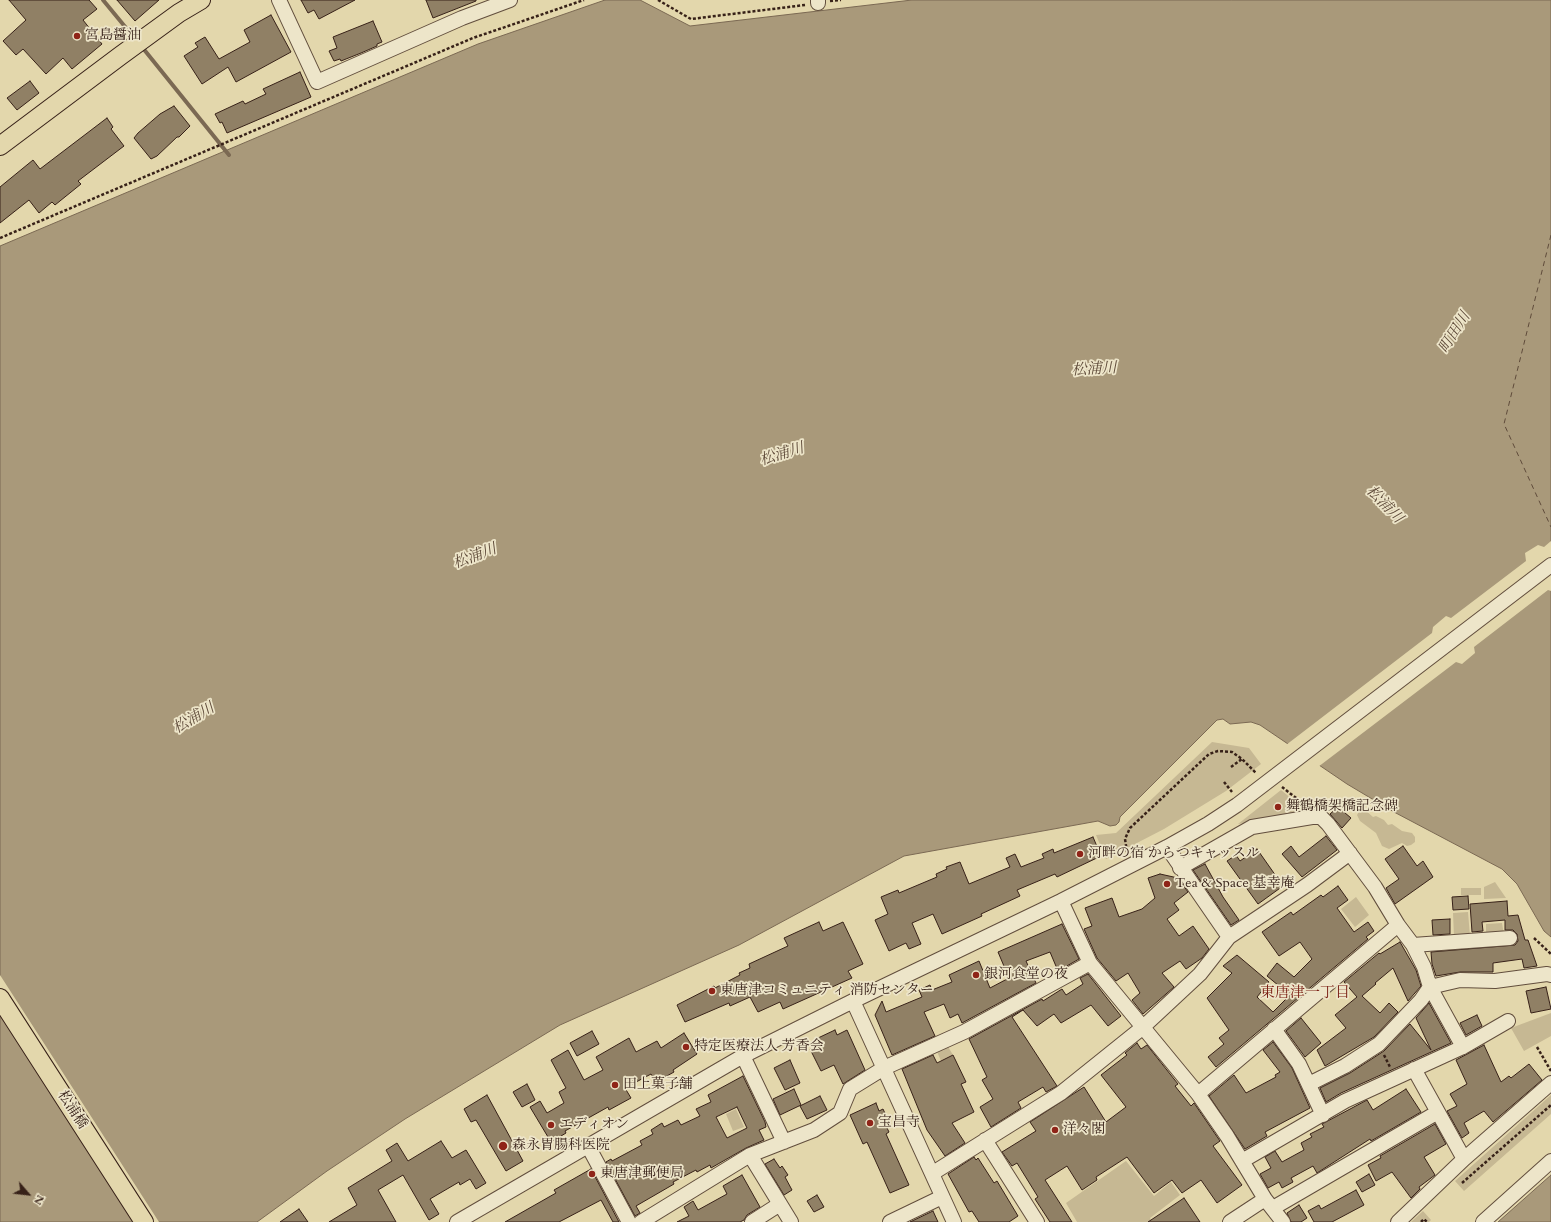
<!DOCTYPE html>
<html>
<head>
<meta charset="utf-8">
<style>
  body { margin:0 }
  #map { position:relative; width:1551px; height:1222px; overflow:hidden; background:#e3d7ac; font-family:Cardo,serif }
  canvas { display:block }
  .north { position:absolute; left:8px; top:1174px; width:40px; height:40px; -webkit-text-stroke:3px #ede5c9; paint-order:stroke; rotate:118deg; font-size:11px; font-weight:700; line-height:16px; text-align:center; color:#372118 }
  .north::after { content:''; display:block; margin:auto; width:14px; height:18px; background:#372118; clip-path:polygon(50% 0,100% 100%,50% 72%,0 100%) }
</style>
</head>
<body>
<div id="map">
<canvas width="1551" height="1222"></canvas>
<div class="north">N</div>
</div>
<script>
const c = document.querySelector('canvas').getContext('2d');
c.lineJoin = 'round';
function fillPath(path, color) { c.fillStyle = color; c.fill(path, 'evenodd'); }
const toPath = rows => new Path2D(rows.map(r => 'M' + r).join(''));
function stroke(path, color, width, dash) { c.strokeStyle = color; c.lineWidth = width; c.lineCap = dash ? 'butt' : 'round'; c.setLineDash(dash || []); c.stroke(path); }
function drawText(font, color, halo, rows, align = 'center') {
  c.font = font + ' Cardo,"Noto Serif JP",serif'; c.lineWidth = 3.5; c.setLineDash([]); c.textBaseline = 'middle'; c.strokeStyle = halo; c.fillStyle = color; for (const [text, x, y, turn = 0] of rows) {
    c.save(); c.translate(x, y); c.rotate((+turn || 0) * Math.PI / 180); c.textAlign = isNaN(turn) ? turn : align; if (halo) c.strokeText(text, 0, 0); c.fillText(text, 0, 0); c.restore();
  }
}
const green = toPath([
  [1212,742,1249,748,1261,764,1226,791,1164,829,1106,859,1096,835,1116,833],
  [1281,790,1309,813,1238,824],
  [1364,809,1373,817,1376,816,1384,820,1388,825,1392,824,1402,831,1412,833,1415,837,1415,842,1411,845,1407,846,1402,843,1389,849,1382,846,1376,833,1360,821,1357,815,1360,810],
  [1495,882,1506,898,1484,899,1484,887],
  [1461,888,1481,888,1481,895,1461,895],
  [1356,897,1369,915,1355,927,1341,909],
  [1468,912,1470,936,1454,937,1453,913],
  [1502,923,1504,935,1486,935,1486,924],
  [1551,1013,1551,1036,1524,1051,1511,1028],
  [947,1045,953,1055,941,1061,936,1049],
  [1551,1095,1551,1114,1464,1191,1455,1181],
  [736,1109,744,1127,733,1131,726,1114],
  [1126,1161,1154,1196,1171,1182,1180,1195,1150,1218,1152,1222,1077,1222,1066,1203],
  [1423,1211,1431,1220,1429,1222,1411,1222]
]);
const water = toPath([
  [605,0,640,0,690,26,912,0,1551,0,1551,937,1544,931,1517,884,1502,869,1394,812,1347,784,1260,725,1251,722,1230,724,1223,719,1217,720,1120,817,1119,822,1116,825,1110,826,1098,821,904,856,739,945,560,1025,405,1119,327,1171,257,1222,0,1222,0,246,478,44,605,0],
  [1551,1175,1551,1222,1498,1222,1551,1175]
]);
const pier = toPath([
  [1551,541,1551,591,1548,590,1474,647,1475,653,1462,664,1456,662,1318,767,1286,745,1432,633,1433,627,1446,616,1451,618,1526,561,1525,553,1538,545,1544,547],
  [0,975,159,1222,135,1222,0,1013]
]);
const stream = toPath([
  [103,0,136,40],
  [142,47,229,155]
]);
const ferry = toPath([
  [1551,235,1504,424,1551,527]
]);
const building = toPath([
  [9,0,89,0,97,9,83,20,102,44,72,69,63,58,46,74,23,49,16,55,3,41,26,20,9,0],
  [117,0,159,0,135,21,117,0],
  [301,0,355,0,319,19,314,10,308,13,301,0],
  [426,0,476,0,476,1,433,18,426,0],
  [271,15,291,52,236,82,228,67,202,84,184,56,198,47,195,43,205,37,219,59,250,42,244,30,271,15],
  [373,21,382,42,377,44,377,46,361,53,341,61,340,59,334,61,329,51,337,48,333,37,373,21],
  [300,72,311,97,227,133,222,122,220,123,215,114,243,101,245,104,266,94,263,89,300,72],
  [30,81,39,93,17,110,7,98,30,81],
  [174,106,190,126,179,137,177,137,157,156,151,159,134,138,138,133,160,114,174,106],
  [107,118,113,127,111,129,124,146,78,181,81,184,55,205,52,202,39,213,29,200,0,223,0,187,33,160,40,169,107,118],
  [1338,807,1351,818,1342,828,1330,814,1338,807],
  [1326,836,1337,850,1302,877,1282,854,1291,846,1299,857,1326,836],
  [1093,837,1101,856,1057,877,1055,874,1017,890,1020,896,981,914,982,916,942,934,933,914,912,923,921,944,909,949,906,943,889,951,875,920,888,914,881,897,898,890,899,893,937,877,936,874,947,869,946,867,960,862,969,884,1010,867,1006,858,1015,854,1021,867,1044,858,1042,854,1053,849,1054,853,1093,837],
  [1403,846,1417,866,1423,861,1433,877,1395,904,1386,888,1399,879,1385,859,1403,846],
  [1257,849,1283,886,1258,904,1227,861,1236,855,1240,861,1257,849],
  [1205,864,1223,897,1239,920,1231,925,1193,870,1205,864],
  [1160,874,1178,878,1188,892,1174,903,1179,910,1167,919,1179,936,1193,926,1209,949,1202,958,1186,969,1180,961,1162,973,1174,987,1143,1014,1132,1000,1140,993,1128,973,1116,981,1097,958,1084,929,1092,926,1085,908,1112,898,1119,917,1142,909,1155,898,1148,878,1160,874],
  [1338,886,1348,900,1337,908,1354,932,1368,922,1374,931,1366,937,1368,939,1216,1067,1208,1057,1224,1044,1219,1038,1229,1030,1207,998,1232,973,1223,966,1237,955,1269,982,1257,997,1273,1012,1290,995,1267,976,1277,963,1294,977,1312,959,1300,942,1279,956,1262,932,1291,912,1293,915,1321,895,1323,897,1338,886],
  [1468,896,1469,909,1453,910,1452,897,1468,896],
  [1507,901,1508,916,1518,915,1525,940,1528,940,1537,966,1524,968,1522,959,1493,963,1493,972,1460,972,1436,976,1432,964,1431,952,1515,945,1518,941,1517,934,1513,930,1505,930,1505,920,1482,922,1483,931,1472,932,1470,904,1507,901],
  [1450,919,1450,934,1433,935,1432,920,1450,919],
  [819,922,823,931,843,922,863,964,848,971,852,978,783,1009,780,1002,758,1012,750,997,730,1006,729,1003,685,1022,677,1005,714,986,715,988,740,975,739,973,750,968,749,964,788,946,784,938,819,922],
  [1062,924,1079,959,1058,971,1050,952,1026,961,1036,983,962,1023,958,1014,950,1018,944,1004,924,1012,935,1036,892,1055,875,1015,882,1001,886,1012,922,997,919,990,930,985,932,990,952,982,949,975,979,961,990,988,1009,978,998,952,1062,924],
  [1400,942,1416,970,1421,986,1408,1001,1393,968,1375,983,1376,984,1362,996,1380,1013,1389,1003,1398,1012,1374,1037,1325,1066,1317,1050,1346,1028,1335,1015,1357,997,1344,982,1379,953,1380,954,1400,942],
  [1088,974,1121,1016,1108,1026,1091,1005,1061,1023,1054,1014,1037,1026,1023,1010,1012,1017,1057,1086,1046,1092,1043,1087,1018,1102,1021,1108,991,1127,980,1107,993,1099,982,1080,987,1077,969,1039,1042,999,1043,1001,1062,989,1066,995,1083,984,1080,978,1088,974],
  [1546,987,1551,1009,1531,1013,1526,991,1546,987],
  [1429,1003,1451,1043,1341,1093,1326,1102,1320,1088,1350,1073,1384,1051,1410,1024,1431,1050,1416,1018,1429,1003],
  [1477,1015,1482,1026,1466,1035,1460,1023,1477,1015],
  [1301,1018,1321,1043,1305,1057,1286,1031,1301,1018],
  [835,1030,837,1035,847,1030,865,1070,843,1084,834,1065,821,1071,810,1049,821,1044,818,1038,835,1030],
  [592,1031,599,1044,577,1056,570,1043,592,1031],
  [684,1033,697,1054,673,1070,674,1072,656,1082,651,1074,625,1088,631,1098,609,1110,608,1107,565,1131,566,1133,551,1142,530,1107,540,1101,547,1113,564,1103,559,1092,566,1088,551,1060,568,1050,584,1080,603,1070,596,1057,629,1038,636,1052,657,1041,661,1048,684,1033],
  [1273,1042,1292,1068,1310,1108,1265,1132,1267,1136,1245,1149,1209,1096,1234,1075,1246,1093,1276,1077,1275,1075,1280,1072,1263,1050,1273,1042],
  [1137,1043,1141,1049,1147,1045,1178,1084,1175,1086,1191,1106,1194,1103,1220,1141,1213,1146,1242,1185,1217,1203,1201,1180,1182,1193,1172,1180,1154,1193,1127,1157,1096,1177,1097,1180,1082,1190,1067,1166,1045,1180,1072,1222,1050,1222,1035,1199,1038,1197,1017,1163,1012,1166,1002,1152,1036,1131,1030,1122,1084,1087,1106,1122,1126,1107,1101,1075,1127,1055,1125,1053,1137,1043],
  [1484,1045,1501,1082,1509,1076,1511,1078,1529,1064,1542,1080,1493,1122,1484,1111,1464,1123,1469,1133,1462,1138,1447,1111,1457,1106,1450,1094,1467,1084,1456,1060,1484,1045],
  [933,1055,937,1063,953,1055,966,1082,961,1084,974,1112,952,1123,965,1143,945,1156,927,1130,902,1069,933,1055],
  [790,1060,800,1083,785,1090,774,1068,790,1060],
  [743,1076,765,1122,766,1127,759,1130,764,1140,746,1148,711,1168,710,1165,697,1172,696,1170,673,1182,674,1184,636,1206,640,1213,635,1216,606,1162,611,1159,612,1161,642,1145,640,1141,653,1134,651,1130,662,1123,664,1127,678,1120,681,1125,700,1116,696,1109,711,1102,708,1095,743,1076],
  [737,1107,747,1128,727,1138,716,1117,737,1107],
  [527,1084,535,1100,522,1107,513,1092,527,1084],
  [794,1089,801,1105,780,1115,773,1099,794,1089],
  [1406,1089,1421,1112,1371,1141,1370,1139,1317,1173,1313,1166,1291,1178,1293,1182,1282,1188,1279,1182,1268,1188,1260,1174,1271,1168,1265,1157,1275,1151,1282,1162,1304,1150,1301,1143,1312,1137,1310,1134,1324,1127,1322,1124,1367,1100,1373,1110,1406,1089],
  [487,1095,523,1161,506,1171,476,1120,471,1122,464,1109,487,1095],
  [820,1096,827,1110,807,1119,800,1106,820,1096],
  [876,1103,879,1111,883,1109,889,1122,885,1124,889,1132,886,1134,909,1185,890,1193,867,1142,863,1144,850,1115,876,1103],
  [1435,1124,1446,1144,1424,1157,1435,1175,1419,1187,1420,1189,1411,1198,1392,1172,1376,1181,1368,1165,1381,1158,1380,1156,1435,1124],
  [441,1141,452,1158,466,1150,486,1183,476,1189,470,1179,460,1185,459,1182,430,1199,439,1214,429,1220,403,1175,378,1190,396,1222,329,1222,357,1205,348,1188,392,1161,386,1150,397,1143,408,1161,441,1141],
  [974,1157,976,1160,978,1158,994,1183,997,1181,1018,1216,1009,1222,979,1222,972,1211,969,1212,948,1174,974,1157],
  [774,1159,780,1168,782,1166,788,1175,785,1177,792,1190,784,1195,765,1164,774,1159],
  [591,1169,619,1222,613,1222,601,1200,559,1222,505,1222,556,1193,554,1190,591,1169],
  [1369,1174,1375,1185,1362,1192,1356,1182,1369,1174],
  [742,1175,760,1207,747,1215,744,1220,740,1222,677,1222,689,1216,684,1207,693,1201,698,1210,727,1194,723,1186,742,1175],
  [1356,1190,1364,1205,1332,1222,1314,1222,1308,1211,1319,1205,1321,1209,1356,1190],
  [817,1195,824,1207,814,1212,807,1201,817,1195],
  [1184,1198,1200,1222,1148,1222,1184,1198],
  [1299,1205,1307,1218,1301,1222,1291,1222,1287,1213,1299,1205],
  [299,1209,308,1222,280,1222,299,1209],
  [933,1211,938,1222,910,1222,933,1211]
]);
const path = toPath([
  [658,0,691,19,805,5],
  [830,1,841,0],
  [0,238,473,38,584,0],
  [1231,767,1242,759],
  [1224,782,1232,792],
  [1282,787,1305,805],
  [1127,852,1125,839,1130,828,1209,754,1218,751,1232,752,1242,759,1256,773],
  [1534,938,1551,954],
  [1537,1047,1551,1071],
  [1384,1055,1390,1067],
  [1462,1183,1551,1105],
  [1421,1222,1424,1219,1427,1222]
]);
const minor = toPath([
  [279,0,317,82,462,18,510,0],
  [818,0,818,3],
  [1167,847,1229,937],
  [1180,868,1252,827,1312,817,1321,817,1328,824,1375,887,1398,925,1413,945,1424,967,1430,987,1463,1047],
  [1061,901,1090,963,1198,1094,1227,1136,1265,1199,1283,1222],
  [1413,945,1510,938],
  [853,1001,954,1222],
  [1274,1029,1299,1064,1323,1115],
  [743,1056,784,1142],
  [1414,1069,1464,1159],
  [1309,1084,1345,1066,1379,1044,1421,1000,1430,987,1460,980,1495,981,1547,974,1551,975],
  [1198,1094,1398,925],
  [985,1140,1037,1222],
  [588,1146,629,1222],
  [750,1155,791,1222],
  [1242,1161,1345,1101,1463,1047,1508,1021],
  [933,1173,1061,1093,1142,1028,1200,974,1229,937,1307,885,1350,853],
  [1273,1208,1438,1112],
  [457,1222,743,1056,853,1001,1061,901,1167,847,1208,824,1237,805,1551,565],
  [641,1222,750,1155,814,1130,840,1113,850,1089,884,1068,964,1032,1090,963],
  [752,1222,780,1204],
  [890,1222,942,1197],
  [1230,1222,1265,1199],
  [1398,1222,1464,1159,1551,1083],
  [1483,1222,1551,1161]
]);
const major = toPath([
  [0,146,120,56,179,13,201,0],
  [0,998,144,1222]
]);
const markers = [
  [77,36,4,"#8f2418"],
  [1278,807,4,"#8f2418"],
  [1080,854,4,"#8f2418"],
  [1167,884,4,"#8f2418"],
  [976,975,4,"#8f2418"],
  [712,991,4,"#8f2418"],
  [686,1047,4,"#8f2418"],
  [615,1085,4,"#8f2418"],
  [870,1123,4,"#8f2418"],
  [551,1125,4,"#8f2418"],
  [1055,1130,4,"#8f2418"],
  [503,1146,5,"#8f2418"],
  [592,1174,4,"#8f2418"]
];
const poiNames = [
  ["宮島醤油",85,36],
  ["舞鶴橋架橋記念碑",1286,807],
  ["河畔の宿 からつキャッスル",1088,854],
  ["Tea & Space 基幸庵",1175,884],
  ["銀河食堂の夜",984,975],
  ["東唐津コミュニティ 消防センター",720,991],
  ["特定医療法人 芳香会",694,1047],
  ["田上菓子舗",623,1085],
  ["宝昌寺",878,1123],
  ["エディオン",559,1125],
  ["洋々閣",1063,1130],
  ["森永胃腸科医院",512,1146],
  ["東唐津郵便局",600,1174]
];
const streetNames = [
  ["松浦橋",72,1110,57]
];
const waterNames = [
  ["町田川",1455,333,-58],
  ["松浦川",1094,370,-3],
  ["松浦川",782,455,-17],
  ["松浦川",1384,505,46],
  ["松浦川",475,557,-21],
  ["松浦川",194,719,-31]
];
const neighbourhoodNames = [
  ["東唐津一丁目",1305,994]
];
fillPath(green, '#c6b893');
fillPath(water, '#a9997a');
stroke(water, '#7b6953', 1);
fillPath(pier, '#e3d7ac');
stroke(stream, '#7b6953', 4);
stroke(ferry, '#5f4b3a', 1, [5, 4]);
fillPath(building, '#908065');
stroke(building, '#372118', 1);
stroke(minor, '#624e3d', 16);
stroke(major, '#372118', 20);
stroke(path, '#372118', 2.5, [3, 2]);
stroke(minor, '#ede5c9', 14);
stroke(major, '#e3d7ac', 18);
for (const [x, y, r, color] of markers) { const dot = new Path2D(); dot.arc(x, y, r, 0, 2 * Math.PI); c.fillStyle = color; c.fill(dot); stroke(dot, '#ede5c9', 1.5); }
drawText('14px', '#372118', '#ede5c9', poiNames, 'left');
drawText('14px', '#372118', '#ede5c9', streetNames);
drawText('italic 15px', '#5f4b3a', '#ede5c9', waterNames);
drawText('15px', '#7a1f14', '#ede5c9', neighbourhoodNames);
</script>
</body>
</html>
